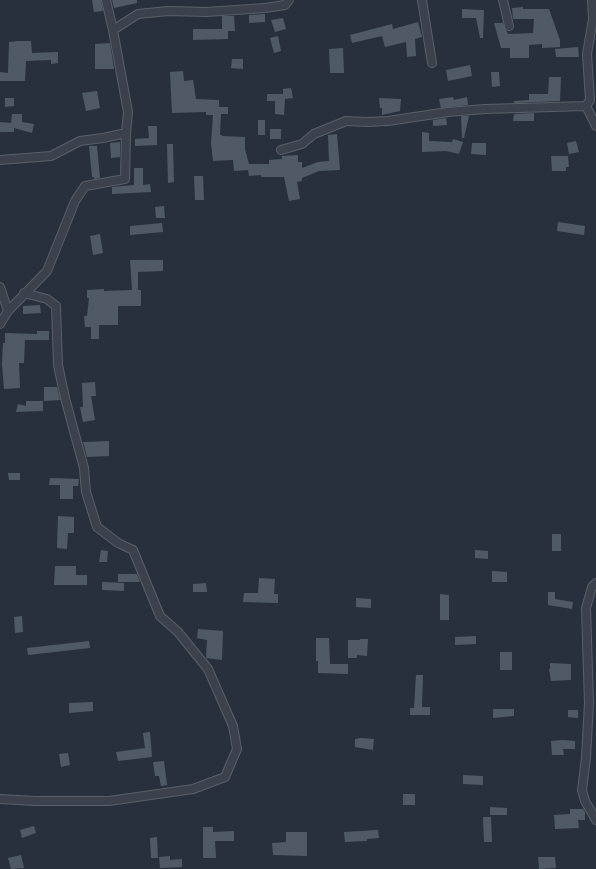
<!DOCTYPE html>
<html>
<head>
<meta charset="utf-8">
<style>
  body { margin:0 }
  canvas { display:block; background:#27303c }
</style>
</head>
<body>
<canvas width="596" height="869"></canvas>
<script>
const c = document.querySelector('canvas').getContext('2d');
c.lineJoin = 'round';
function fillPath(path, color) { c.fillStyle = color; c.fill(path, 'evenodd'); }
const toPath = rows => new Path2D(rows.map(r => 'M' + r).join(''));
function stroke(path, color, width, dash) { c.strokeStyle = color; c.lineWidth = width; c.lineCap = dash ? 'butt' : 'round'; c.setLineDash(dash || []); c.stroke(path); }
const building = toPath([
  [92,0,101,0,103,11,94,12],
  [112,0,137,0,137,3,114,8],
  [523,7,523,9,549,9,560,40,560,47,542,48,542,44,529,45,529,58,510,58,510,48,501,48,494,23,503,23,508,34,533,33,534,19,513,19,512,8],
  [462,9,484,10,483,38,480,38,476,18,462,18],
  [265,14,265,22,249,23,249,15],
  [222,16,234,16,235,31,228,31,228,39,193,40,193,29,222,29],
  [283,18,286,29,275,32,271,20],
  [418,22,422,37,415,39,416,56,407,57,406,42,385,47,382,36,352,43,350,35,392,24,393,29],
  [278,36,281,51,274,53,270,38],
  [18,41,31,41,32,53,58,52,58,63,51,64,51,60,26,61,25,81,0,81,0,72,8,73,9,42],
  [110,43,114,69,95,69,95,44],
  [578,47,579,57,556,57,555,49],
  [343,48,344,73,330,73,329,49],
  [232,59,243,59,243,69,231,68],
  [470,65,472,76,448,81,446,70],
  [183,71,184,81,193,80,196,99,219,100,219,107,228,107,228,114,221,114,220,135,222,135,222,136,245,137,245,149,249,164,269,164,269,160,282,159,282,156,298,155,298,162,302,162,302,168,318,162,329,161,328,135,337,134,340,170,319,171,302,178,302,181,297,182,300,199,289,201,284,177,261,177,261,175,249,176,248,170,234,171,233,160,232,160,213,161,211,143,213,115,206,115,206,112,172,113,170,72],
  [491,72,499,72,500,86,492,87],
  [549,77,561,77,560,101,514,103,514,101,529,100,529,94,548,94],
  [291,88,293,98,285,99,284,115,275,114,275,101,267,101,267,94,283,94,283,89],
  [97,91,100,108,86,111,82,93],
  [453,97,454,100,467,97,468,105,441,108,439,99],
  [5,98,14,98,14,106,5,107],
  [379,98,401,99,400,111,382,115,382,108,380,108],
  [534,113,534,121,513,121,514,114],
  [12,114,22,114,22,122,34,124,32,133,14,128,14,132,0,132,0,122,11,123],
  [461,116,469,116,464,138,462,138],
  [446,118,447,125,433,126,433,120],
  [258,120,265,120,265,135,258,135],
  [148,126,157,126,157,145,135,146,135,139,149,138],
  [270,129,281,129,281,139,270,139],
  [422,132,429,133,429,141,452,142,453,139,463,142,459,154,446,151,422,152],
  [576,141,579,152,569,154,567,143],
  [120,142,120,157,111,158,110,143],
  [472,143,486,143,486,155,471,154],
  [167,144,173,144,174,182,168,183],
  [89,146,97,146,100,178,94,179,94,177,92,177],
  [551,156,568,156,569,167,566,167,566,171,552,171],
  [134,168,143,168,143,185,150,184,151,192,112,194,112,187,134,185],
  [194,176,203,176,204,200,195,200],
  [164,206,165,218,156,218,155,207],
  [558,222,585,226,584,235,557,231],
  [162,223,163,232,130,235,130,226],
  [100,234,103,253,93,255,90,236],
  [130,260,163,260,163,271,138,272,138,290,141,290,141,306,118,306,118,325,99,325,99,339,91,339,91,327,85,327,84,316,87,316,89,298,87,298,87,290,104,289,104,291,132,290],
  [40,305,41,313,23,314,23,306],
  [37,331,49,331,49,340,25,340,24,363,19,363,20,388,4,389,2,364,3,343,5,343,5,333,37,334],
  [95,382,96,396,91,396,95,420,83,422,80,407,83,407,82,383],
  [44,387,57,387,60,400,44,401],
  [26,401,43,401,43,411,16,412,18,404,26,406],
  [109,441,109,456,87,457,83,442],
  [8,473,20,473,20,480,9,480],
  [50,478,79,479,78,486,73,486,73,499,60,499,60,485,49,485],
  [58,516,74,517,74,533,68,533,67,549,57,548],
  [552,534,561,534,561,551,552,551],
  [101,550,108,551,107,562,99,562],
  [475,550,488,551,488,559,475,558],
  [55,566,76,566,76,575,87,575,87,585,54,585],
  [492,571,507,572,507,582,492,582],
  [118,574,137,574,140,582,118,582],
  [259,578,275,579,274,594,278,594,278,603,243,602,244,593,258,593],
  [102,582,124,583,124,591,102,590],
  [206,583,207,592,193,592,193,584],
  [548,592,555,592,555,599,573,602,572,609,548,605],
  [440,594,449,595,449,620,440,620],
  [356,598,371,599,371,608,356,607],
  [22,616,23,632,15,633,14,617],
  [198,629,223,631,222,660,206,658,207,640,197,638],
  [476,636,476,644,455,645,455,637],
  [316,638,329,638,330,664,348,664,348,674,318,673,318,661,316,661],
  [360,639,368,639,367,656,357,655,357,658,348,658,348,640,360,640],
  [89,641,90,648,28,655,27,648],
  [500,652,512,652,512,670,500,670],
  [550,663,571,664,571,680,551,681,549,669,550,669],
  [416,675,423,675,422,707,430,707,430,715,410,715,410,708,414,708],
  [93,702,93,711,69,713,69,703],
  [493,709,514,709,514,716,493,718],
  [568,710,578,710,578,718,568,717],
  [150,732,152,757,118,761,116,752,145,748,143,733],
  [361,738,374,739,373,750,355,747,355,739],
  [563,740,575,741,575,749,563,749,564,755,552,755,551,741],
  [68,753,70,765,61,767,59,754],
  [164,761,167,785,161,786,159,776,155,776,153,762],
  [463,775,483,776,483,785,463,784],
  [403,794,415,794,415,805,403,805],
  [490,807,507,808,507,815,490,815],
  [570,809,583,809,585,812,585,820,578,820,579,828,555,829,554,815,570,814],
  [483,817,491,817,492,842,484,842],
  [34,826,36,833,22,838,20,830],
  [203,827,213,827,213,832,234,831,234,841,215,841,216,858,203,858],
  [378,830,379,838,367,839,367,841,345,842,344,832],
  [286,832,307,832,307,856,273,855,272,843,286,842],
  [157,837,158,858,151,858,150,838],
  [21,855,24,868,11,869,8,858],
  [170,856,170,860,182,859,182,867,160,868,159,857],
  [538,857,555,857,556,868,539,869]
]);
const street = toPath([
  [422,0,432,63],
  [503,0,509,26],
  [113,30,138,14,168,11,206,12,265,8,285,5,289,0],
  [586,106,596,126],
  [281,150,302,144,314,134,346,121,367,122,388,121,448,112,485,109,586,106,590,100,587,54,593,19,592,0],
  [0,160,51,156,80,141,103,138,126,133,128,112,113,30,106,0],
  [0,287,8,311],
  [0,324,8,311,47,271,75,201,85,186,125,179,126,133],
  [596,583,592,587,586,608,589,703,586,758,582,790,585,801,596,820],
  [0,799,35,801,109,801,193,789,225,777,237,749,233,726,208,669,178,632,160,616,133,550,118,543,97,527,86,492,84,468,65,398,58,365,56,306,47,299,24,293]
]);
fillPath(building, '#505a67');
stroke(street, '#59606a', 10);
stroke(street, '#3b424d', 8);
</script>
</body>
</html>
